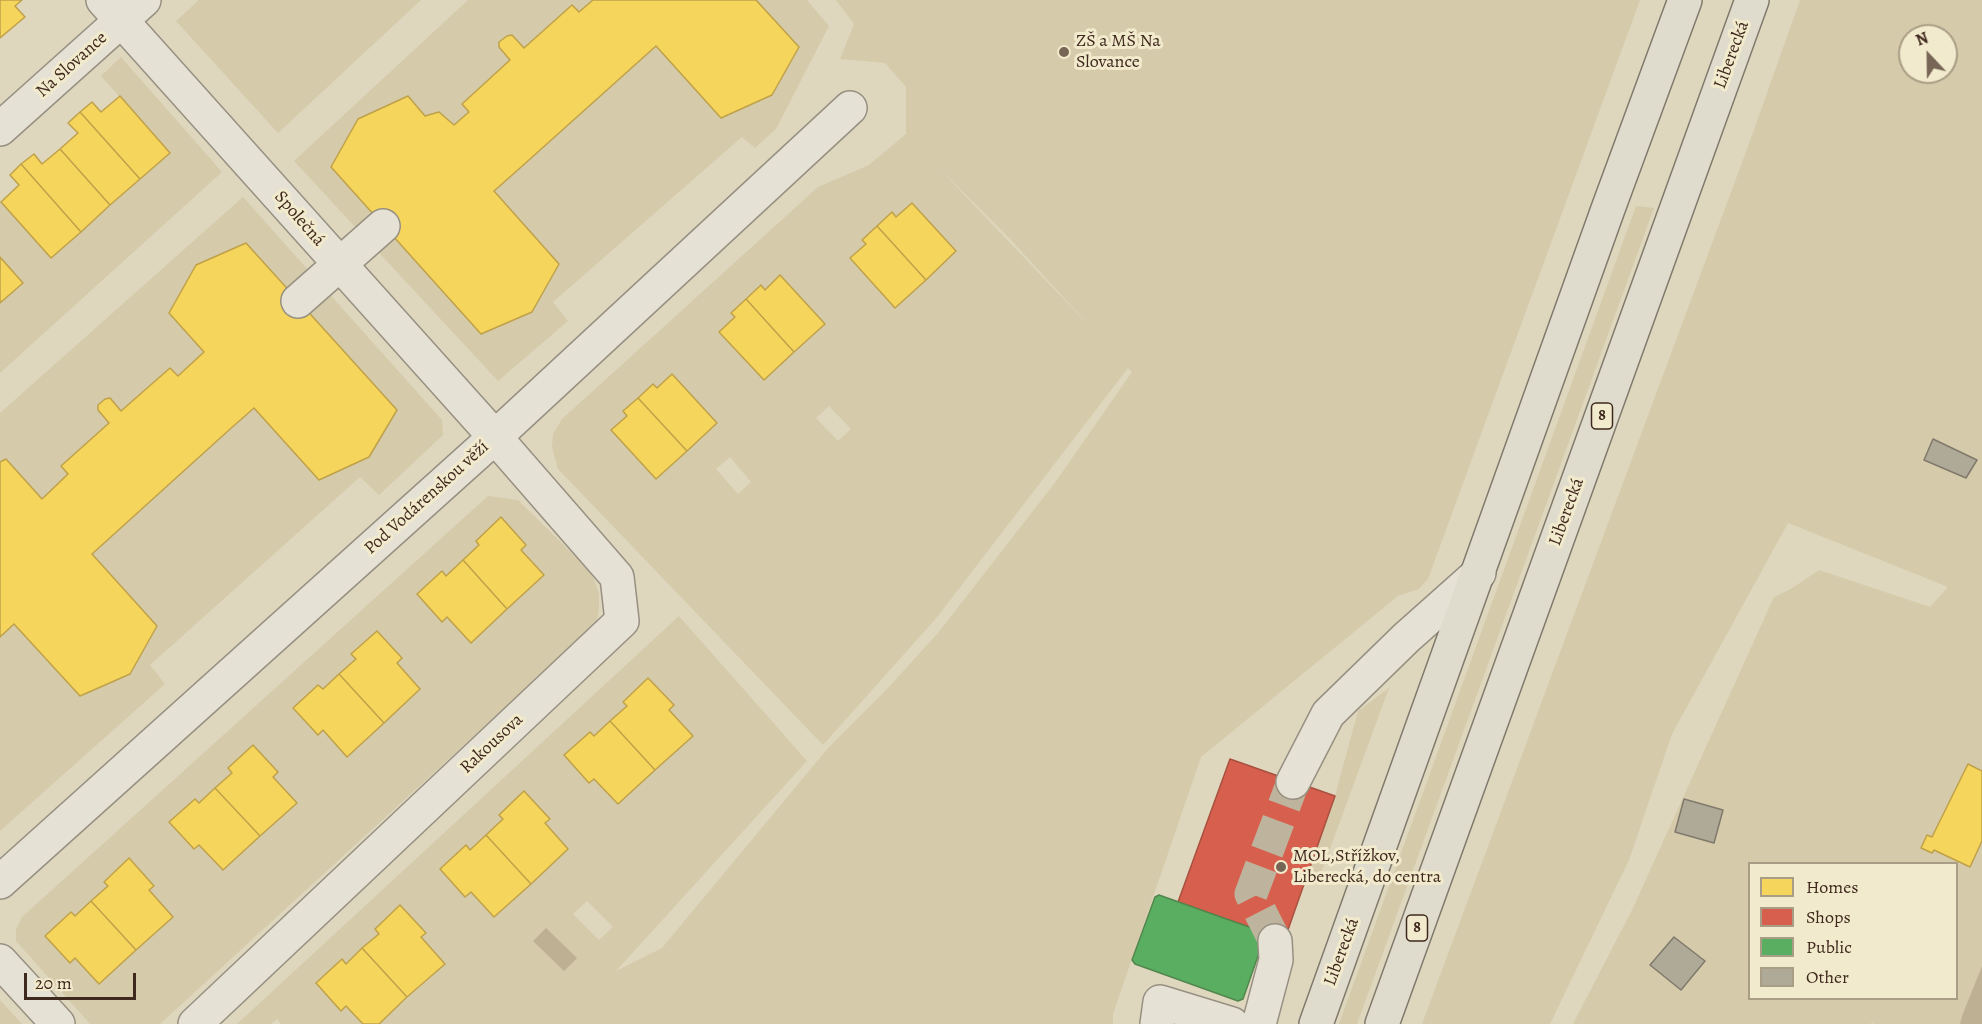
<!DOCTYPE html>
<html>
<head>
<meta charset="utf-8">
<style>
  body { margin:0 }
  #map { position:relative; width:1982px; height:1024px; overflow:hidden; background:#ded7be; font-family:Alegreya,serif }
  canvas { display:block }
  .legend { position:absolute; left:1748px; top:862px; width:210px; height:138px; box-sizing:border-box; background:#f2eacc; border:2px solid #aa9d86; margin:0; padding:8px 10px; list-style:none; font-size:18px; color:#3f291e }
  .legend li { display:flex; align-items:center; gap:12px; height:30px }
  .legend b { width:30px; border:2px solid #aa9d86 }
  .north { position:absolute; left:1898px; top:24px; width:60px; height:60px; box-sizing:border-box; background:#f2eacc; border:2px solid #aa9d86; border-radius:50%; rotate:338deg; font-size:16px; font-weight:700; line-height:24px; text-align:center; color:#3f291e }
  .north::after { content:''; display:block; margin:auto; width:21px; height:27px; background:#776656; clip-path:polygon(50% 0,100% 100%,50% 72%,0 100%) }
  .scale { position:absolute; left:24px; top:973px; width:112px; height:27px; box-sizing:border-box; border:3px solid #3f291e; border-top:0; padding-left:8px; font-size:18px; line-height:21px; white-space:nowrap; color:#3f291e; -webkit-text-stroke:4px #f2eacc; paint-order:stroke }
</style>
</head>
<body>
<div id="map">
<canvas width="1982" height="1024"></canvas>
<ul class="legend">
<li><b style="height:16px;background:#f6d55c"></b>Homes</li>
<li><b style="height:16px;background:#d6604d"></b>Shops</li>
<li><b style="height:16px;background:#5aae61"></b>Public</li>
<li><b style="height:16px;background:#afa998"></b>Other</li>
</ul>
<div class="north">N</div>
<div class="scale">20 m</div>
</div>
<script>
const c = document.querySelector('canvas').getContext('2d');
c.lineJoin = 'round';
function fillPath(path, color) { c.fillStyle = color; c.fill(path, 'evenodd'); }
const toPath = rows => new Path2D(rows.map(r => 'M' + r).join(''));
function stroke(path, color, width, dash) { c.strokeStyle = color; c.lineWidth = width; c.lineCap = dash ? 'butt' : 'round'; c.setLineDash(dash || []); c.stroke(path); }
function drawText(font, color, halo, rows, align = 'center') {
  c.font = font + ' Alegreya,serif'; c.lineWidth = 6; c.setLineDash([]); c.textBaseline = 'middle'; c.strokeStyle = halo; c.fillStyle = color; for (const [text, x, y, turn = 0] of rows) {
    c.save(); c.translate(x, y); c.rotate((+turn || 0) * Math.PI / 180); c.textAlign = isNaN(turn) ? turn : align; if (halo) c.strokeText(text, 0, 0); c.fillText(text, 0, 0); c.restore();
  }
}
const green = toPath([
  [199,0,421,0,278,133,176,21],
  [468,0,593,0,579,12,572,5,524,48,512,35,507,36,499,42,499,47,510,60,462,104,469,112,454,125,439,112,425,116,408,96,358,119,331,167,481,334,532,312,559,264,494,191,656,46,721,118,772,95,799,48,756,0,807,0,829,26,776,129,755,148,742,137,553,302,568,321,498,381,294,161],
  [836,0,1640,0,1428,579,1419,589,1398,596,1201,757,1113,1014,1113,1024,379,1024,445,964,421,937,425,933,375,929,379,934,346,964,341,960,316,983,341,1010,346,1006,363,1024,281,1024,277,1019,271,1024,237,1024,679,616,807,761,616,971,662,948,828,748,887,689,938,633,1054,484,1132,372,1128,368,938,616,823,745,558,469,552,447,553,434,562,419,818,187,869,165,906,134,906,87,885,63,840,59,854,24],
  [934,163,1010,239,1096,333],
  [912,203,956,251,895,307,850,259,866,244,862,239,892,213,896,217],
  [780,275,825,324,764,380,719,332,735,317,731,313,760,285,765,290],
  [672,374,717,423,656,479,612,430,627,416,623,411,653,384,657,388],
  [829,406,851,429,838,441,816,418],
  [730,457,751,482,738,494,716,469],
  [648,678,673,705,669,710,692,736,618,804,594,779,589,783,564,755,589,732,594,736,627,706,623,701],
  [524,791,550,820,545,823,531,884,494,917,471,892,465,896,440,869,465,846,470,850,503,819,499,815],
  [587,901,613,927,599,940,573,914],
  [1800,0,1982,0,1982,966,1960,1024,1874,1024,1873,1023,1869,1024,1573,1024,1632,910,1774,597,1791,589,1819,570,1930,607,1948,587,1788,523,1672,734,1629,860,1550,1024,1422,1024,1750,141],
  [1910,36,1946,36,1946,72,1910,72],
  [1934,439,1977,460,1966,478,1924,460],
  [1750,864,1956,864,1956,998,1750,998],
  [121,57,222,172,0,373,0,303,23,283,0,257,0,201,51,258,170,153,101,76],
  [243,197,442,420,443,435,379,495,360,477,150,665,165,684,0,831,0,637,14,624,80,696,130,674,157,626,92,554,254,408,319,480,369,457,397,410,196,266,169,313,204,352,178,376,170,368,121,411,110,398,99,405,98,410,109,423,61,466,68,474,42,499,7,459,0,462,0,413],
  [1636,206,1654,208,1357,1024,1339,1024],
  [488,496,518,500,586,567,594,579,599,594,599,609,596,624,160,1024,90,1024,16,941,16,930,22,917],
  [501,517,526,545,521,550,544,575,471,642,447,617,442,622,417,595,442,571,446,576,479,545,476,541],
  [377,631,402,658,397,663,420,689,347,756,323,730,318,735,293,709,318,685,323,689,356,659,352,654],
  [253,745,278,772,194,849,169,822,194,799,199,803,232,773,228,768],
  [129,858,154,886,70,962,45,936,70,912,75,916,108,886,104,881],
  [1389,688,1317,884,1305,880,1335,796,1358,711],
  [0,1000,22,1024,0,1024]
]);
const water = toPath([
  [546,928,577,958,564,971,533,941],
  [1982,966,1982,1024,1960,1024,1962,1016]
]);
const homes = toPath([
  [0,0,22,0,15,6,25,17,0,38,0,0],
  [593,0,756,0,799,47,772,95,721,118,656,46,520,168,494,191,559,264,532,312,481,334,331,167,358,119,408,96,425,116,439,112,454,125,469,112,462,104,510,60,499,47,499,42,507,36,512,35,524,48,572,5,579,12,593,0],
  [120,96,170,153,140,179,80,112,92,102,101,112,120,96],
  [80,112,140,179,110,205,60,149,78,133,68,123,80,112],
  [60,149,110,205,81,232,21,164,34,154,42,164,60,149],
  [21,164,81,232,51,258,1,202,19,185,10,175,21,164],
  [912,203,956,251,926,280,877,226,892,212,896,217,912,203],
  [877,226,926,280,895,308,850,258,866,244,862,240,877,226],
  [246,243,397,410,369,457,319,480,254,408,229,430,92,554,157,626,130,674,80,696,14,624,0,637,0,462,6,459,42,499,68,474,61,466,109,423,98,410,98,405,105,399,110,398,121,411,170,368,178,376,204,352,169,313,196,265,246,243],
  [0,257,23,283,0,303,0,257],
  [780,275,825,324,794,352,746,299,761,285,765,290,780,275],
  [746,299,794,352,764,380,719,332,735,317,731,313,746,299],
  [672,374,717,423,687,451,638,398,653,384,657,388,672,374],
  [638,398,687,451,656,479,611,430,627,416,623,411,638,398],
  [501,517,526,545,521,550,544,575,507,609,463,560,479,545,476,541,501,517],
  [463,560,507,609,471,643,447,617,442,622,417,594,442,571,446,576,463,560],
  [377,631,402,658,397,663,420,689,384,723,339,674,356,659,351,654,377,631],
  [339,674,384,723,347,757,323,730,318,735,293,708,318,685,323,689,339,674],
  [648,678,674,705,669,710,693,736,655,770,610,721,627,706,623,702,648,678],
  [610,721,655,770,618,804,594,779,589,783,564,755,590,732,594,736,610,721],
  [253,745,278,772,273,777,297,803,260,836,215,788,232,773,228,768,253,745],
  [1968,764,1982,771,1982,841,1970,867,1934,850,1932,853,1921,848,1927,835,1932,837,1968,764],
  [215,788,260,836,223,870,199,845,194,849,169,822,195,799,199,803,215,788],
  [524,791,550,819,545,823,568,849,531,884,486,835,503,819,499,815,524,791],
  [486,835,531,884,494,917,471,892,465,897,440,869,466,845,470,850,486,835],
  [129,858,154,886,149,890,173,917,136,950,91,901,108,886,104,882,129,858],
  [91,901,136,950,99,984,75,958,70,963,45,936,71,912,75,916,91,901],
  [400,905,426,933,421,937,445,964,407,997,362,948,379,934,375,929,400,905],
  [362,948,407,997,379,1024,363,1024,346,1006,341,1011,316,983,342,959,346,964,362,948]
]);
const shops = toPath([
  [1230,759,1335,796,1283,944,1263,932,1178,902,1230,759]
]);
const public = toPath([
  [1159,895,1263,932,1265,936,1243,999,1238,1001,1135,964,1132,960,1155,897,1159,895]
]);
const building = toPath([
  [1933,439,1977,460,1966,478,1924,460,1933,439],
  [1684,799,1723,810,1714,843,1675,832,1684,799],
  [1674,937,1705,961,1681,990,1650,965,1674,937]
]);
const minorTunnel = toPath([
  [1275,941,1251,894,1293,782]
]);
const minor = toPath([
  [103,0,495,437,617,577,622,621,195,1024],
  [0,129,144,0],
  [298,301,383,226],
  [1293,782,1328,714,1406,638,1479,573],
  [0,882,495,437,850,108],
  [0,961,58,1024],
  [1157,1024,1160,1002,1232,1024],
  [1259,1024,1276,960,1275,941]
]);
const highway = toPath([
  [1316,1024,1608,209,1685,0],
  [1382,1024,1752,0]
]);
const markers = [
  [1064,52,6,"#776656"],
  [1281,867,6,"#776656"]
];
const shields = [
  [1602,416,21],
  [1417,928,21]
];
const shieldNames = [
  ["8",1602,416],
  ["8",1417,928]
];
const poiNames = [
  ["ZŠ a MŠ Na",1076,42],
  ["Slovance",1076,63],
  ["MOL,Střížkov,",1293,857],
  ["Liberecká, do centra",1293,878]
];
const streetNames = [
  ["Liberecká",1732,55,-70],
  ["Na Slovance",72,65,-42],
  ["Společná",299,219,49],
  ["Pod Vodárenskou věží",427,498,-42],
  ["Liberecká",1567,512,-70],
  ["Rakousova",492,744,-43],
  ["Liberecká",1342,952,-70]
];
fillPath(green, '#d5caa9');
fillPath(water, '#beb092');
fillPath(homes, '#f6d55c');
stroke(homes, '#bfa149', 1.5);
fillPath(shops, '#d6604d');
stroke(shops, '#a9503f', 1.5);
fillPath(public, '#5aae61');
stroke(public, '#52864d', 1.5);
fillPath(building, '#afa998');
stroke(building, '#807a6c', 1.5);
stroke(minorTunnel, '#beb49e', 33, [33, 16]);
stroke(minor, '#979082', 36);
stroke(highway, '#807a6c', 36);
stroke(minor, '#e5e1d4', 33);
stroke(highway, '#e0dccd', 33);
for (const [x, y, r, color] of markers) { const dot = new Path2D(); dot.arc(x, y, r, 0, 2 * Math.PI); c.fillStyle = color; c.fill(dot); stroke(dot, '#f2eacc', 2); }
for (const [x, y, w] of shields) { const box = new Path2D(); box.roundRect(x - w / 2, y - 13, w, 26, 4.5); c.fillStyle = '#f2eacc'; c.fill(box); stroke(box, '#3f291e', 1.5); }
drawText('bold 16px', '#3f291e', null, shieldNames);
drawText('18px', '#3f291e', '#f2eacc', poiNames, 'left');
drawText('18px', '#3f291e', '#f2eacc', streetNames);
</script>
</body>
</html>
